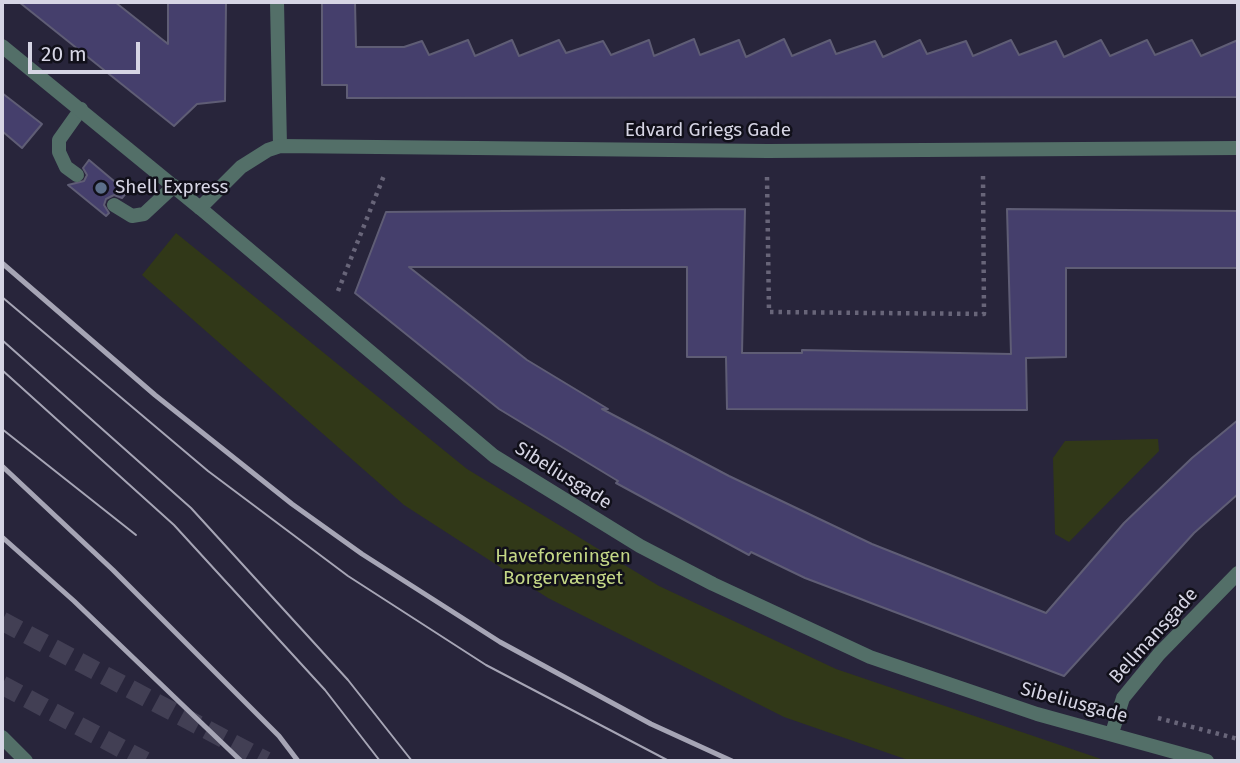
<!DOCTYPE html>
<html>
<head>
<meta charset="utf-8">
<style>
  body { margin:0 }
  #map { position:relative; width:1240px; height:763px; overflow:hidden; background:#28253b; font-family:"Fira Sans",sans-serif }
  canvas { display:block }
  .frame { position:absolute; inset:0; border:4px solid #d6d5e4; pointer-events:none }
  .scale { position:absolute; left:28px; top:42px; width:112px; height:32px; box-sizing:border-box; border:4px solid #d6d5e4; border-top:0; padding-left:9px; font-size:21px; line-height:24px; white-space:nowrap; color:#d6d5e4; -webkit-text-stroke:5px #11101a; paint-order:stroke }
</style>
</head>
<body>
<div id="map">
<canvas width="1240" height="763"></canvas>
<div class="frame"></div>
<div class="scale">20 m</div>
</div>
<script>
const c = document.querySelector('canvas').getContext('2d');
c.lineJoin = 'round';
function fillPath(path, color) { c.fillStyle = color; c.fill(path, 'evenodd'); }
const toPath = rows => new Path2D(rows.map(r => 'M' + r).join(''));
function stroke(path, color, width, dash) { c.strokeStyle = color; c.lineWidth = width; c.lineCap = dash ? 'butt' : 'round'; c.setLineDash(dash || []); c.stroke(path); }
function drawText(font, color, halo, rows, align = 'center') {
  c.font = font + ' "Fira Sans",sans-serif'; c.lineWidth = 5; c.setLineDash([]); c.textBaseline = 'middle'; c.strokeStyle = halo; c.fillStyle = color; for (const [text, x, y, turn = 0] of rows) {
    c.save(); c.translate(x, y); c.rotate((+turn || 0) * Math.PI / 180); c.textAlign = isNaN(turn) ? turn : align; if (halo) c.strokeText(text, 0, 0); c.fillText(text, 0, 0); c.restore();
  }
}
const green = toPath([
  [176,233,467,469,659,586,836,669,1107,761,911,761,784,717,548,598,404,505,142,275],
  [1158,439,1159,451,1069,542,1055,534,1053,458,1065,441]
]);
const building = toPath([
  [19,2,115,2,168,44,168,2,226,2,225,101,197,104,174,126,19,2],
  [322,2,355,2,356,47,404,47,422,41,429,55,468,40,475,56,512,40,519,56,559,40,566,53,603,41,611,55,649,40,654,56,694,39,700,55,739,40,746,57,784,39,792,56,830,40,836,54,875,41,883,57,920,40,927,54,966,41,973,56,1011,40,1019,55,1056,41,1064,57,1101,40,1110,56,1147,40,1155,55,1192,40,1201,56,1238,40,1238,97,347,98,347,85,322,85,322,2],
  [2,93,42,124,22,148,2,131,2,93],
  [89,160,127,192,122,198,114,195,106,199,104,205,109,213,106,216,68,185,84,181,87,175,83,168,89,160],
  [745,209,742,353,802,353,802,350,1011,354,1007,209,1238,211,1238,268,1066,268,1066,357,1026,358,1027,410,727,409,726,357,687,357,687,267,409,267,527,360,608,409,602,409,729,476,872,544,1046,613,1124,523,1192,458,1238,420,1238,494,1194,533,1064,676,805,578,751,552,749,555,616,483,618,481,499,409,355,293,386,212,745,209]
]);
const trunkTunnel = toPath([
  [2,621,266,761],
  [2,685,145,761]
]);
const path = toPath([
  [767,177,769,312,984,314,983,176],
  [338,291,385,173],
  [1158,718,1238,739]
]);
const service = toPath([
  [77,175,66,167,59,152,59,140,81,109],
  [114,205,132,216,144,214,174,186]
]);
const minor = toPath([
  [277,2,280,146],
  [200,208,494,456,640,546,713,584,870,657,1037,714,1207,761],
  [1112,733,1123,698,1159,654,1238,573]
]);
const tertiary = toPath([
  [2,46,200,208,241,167,268,150,280,146,768,151,1238,148],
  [2,737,26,761]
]);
const tram = toPath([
  [2,297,208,471,348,576,486,665,669,761],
  [2,340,191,508,348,680,412,761],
  [2,370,174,525,325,690,380,761],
  [2,429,136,535]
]);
const rail = toPath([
  [2,263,155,395,292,504,362,554,500,642,651,724,732,761],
  [2,466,113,570,279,736,298,761],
  [2,537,74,601,241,761]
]);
const markers = [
  [101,188,7,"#5c6f8a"]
];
const streetNames = [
  ["Edvard Griegs Gade",708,131],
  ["Sibeliusgade",563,476,32],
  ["Bellmansgade",1154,636,-48],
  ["Sibeliusgade",1074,703,15]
];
const poiNames = [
  ["Shell Express",115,188]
];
const parkNames = [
  ["Haveforeningen",563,557],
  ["Borgervænget",563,579]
];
fillPath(green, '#313818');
fillPath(building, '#453f6c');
stroke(building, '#5f5d75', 2);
stroke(trunkTunnel, '#423f54', 19, [19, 10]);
stroke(path, '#686579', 4.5, [3.5, 5]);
stroke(service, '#536f68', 14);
stroke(minor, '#536f68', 14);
stroke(tertiary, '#536f68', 14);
stroke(tram, '#a6a5b5', 2);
stroke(rail, '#a6a5b5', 5);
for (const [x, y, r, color] of markers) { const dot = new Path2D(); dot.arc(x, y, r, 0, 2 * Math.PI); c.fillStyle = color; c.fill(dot); stroke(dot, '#11101a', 2.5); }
drawText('19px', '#d6d5e4', '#11101a', streetNames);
drawText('19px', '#d6d5e4', '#11101a', poiNames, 'left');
drawText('19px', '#c4d786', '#11101a', parkNames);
</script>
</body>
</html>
